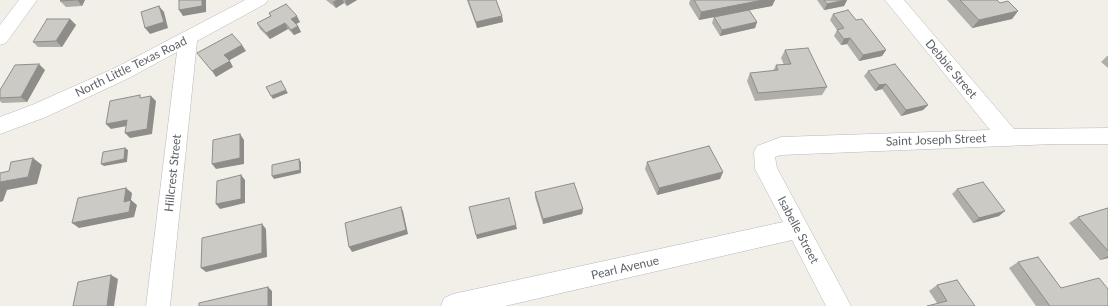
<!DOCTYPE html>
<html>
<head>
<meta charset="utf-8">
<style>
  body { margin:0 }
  canvas { display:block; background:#f1efe8 }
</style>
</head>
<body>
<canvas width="1108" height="306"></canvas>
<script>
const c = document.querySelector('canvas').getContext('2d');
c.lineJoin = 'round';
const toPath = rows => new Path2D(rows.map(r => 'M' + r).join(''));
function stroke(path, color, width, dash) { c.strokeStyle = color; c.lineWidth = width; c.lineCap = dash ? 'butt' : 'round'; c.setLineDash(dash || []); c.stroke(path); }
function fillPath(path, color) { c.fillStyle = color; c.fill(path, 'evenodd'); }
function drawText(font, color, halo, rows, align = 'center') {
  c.font = font + ' Lato,sans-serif'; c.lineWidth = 3; c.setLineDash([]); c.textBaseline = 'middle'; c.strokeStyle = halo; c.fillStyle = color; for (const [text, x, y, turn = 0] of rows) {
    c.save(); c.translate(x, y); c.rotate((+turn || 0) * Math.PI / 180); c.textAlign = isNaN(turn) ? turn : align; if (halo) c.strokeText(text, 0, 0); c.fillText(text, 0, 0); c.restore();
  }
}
const minor = toPath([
  [19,0,37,0,6,43,0,45,0,25,19,0],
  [245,0,268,0,265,4,197,41,170,306,146,306,177,52,129,78,46,117,0,134,0,117,32,105,115,68,245,0],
  [885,0,904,0,1014,129,1108,128,1108,144,1054,144,781,155,775,157,777,168,851,306,826,306,792,240,505,306,441,306,444,298,453,294,783,222,755,169,754,152,757,146,781,137,990,130,885,0]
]);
const wall = toPath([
  [85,0,82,6,66,7,60,1],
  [326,0,357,0,347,6,344,3,336,8],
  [467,0,496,0,502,16,503,22,477,28],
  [690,0,775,0,772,6,749,10,757,22,755,28,720,36,712,23,714,17,699,20,689,4],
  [817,0,847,0,844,6,824,10],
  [947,0,997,0,1000,3,1018,11,1012,19,972,28],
  [269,13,300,22,296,24,298,26,301,32,294,35,288,29,270,39,260,29,257,23,270,16],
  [833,14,856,20,886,50,882,56,859,61,847,44,841,45,834,36,837,30,830,20],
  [70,19,76,25,62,47,38,47,33,42],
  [785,50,827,87,822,95,755,101,747,81,750,73,773,71,776,65,784,65,781,58],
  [1107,56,1108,56,1108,68,1101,62],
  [45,70,27,102,2,103,0,101,0,90],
  [868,71,928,105,923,110,901,116,882,89,875,91,864,76],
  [647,162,723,172,720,179,657,195,645,169],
  [957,189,999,216,973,223,952,194],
  [535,192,583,209,582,214,543,224,535,197],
  [1108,208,1108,258,1100,260,1069,223,1078,217],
  [1018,262,1061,288,1108,306,1036,306,1009,268],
  [937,285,975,306,937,303,929,291]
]);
const shadedWall = toPath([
  [77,0,85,0,82,6],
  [202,0,206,0,206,12,183,16,179,10],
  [336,0,343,0,344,3,336,8,333,2],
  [345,0,357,0,347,6],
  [763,0,775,0,772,6,699,20,701,12],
  [845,0,847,0,844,6,824,10,827,4],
  [159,6,164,12,168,28,150,34,145,28],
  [1018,11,1012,19,972,28,979,20],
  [297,16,300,22,294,25,291,19],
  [502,16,503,22,477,28,476,22],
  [70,19,76,25,62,47,56,41],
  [757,22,755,28,720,36,722,30],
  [285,23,288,29,270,39,266,33],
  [298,26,301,32,294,35,291,30],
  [850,38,847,44,841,45,844,39],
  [242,45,246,51,228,61,224,55],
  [886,50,882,56,859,61,863,55],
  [230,61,233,67,216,77,212,71],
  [39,64,45,70,27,102,21,97],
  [886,84,882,89,875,91,879,85],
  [286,90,288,93,273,99,271,96],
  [151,96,156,101,152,134,130,138,125,133],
  [928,105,923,110,901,116,906,110],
  [127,120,132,125,111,129,106,124],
  [240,134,244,140,244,164,216,169,212,164],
  [125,148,128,150,127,162,104,166,101,164],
  [33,158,42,165,37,184,7,190,3,201,0,202,0,182],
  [299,159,301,162,301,173,274,179,272,176],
  [723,172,720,179,657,195,659,188],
  [241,175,245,180,245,203,220,209,216,204],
  [126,188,132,193,131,200,137,205,134,217,79,228,72,223,124,202],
  [401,207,403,211,408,234,352,252,349,247],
  [583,209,582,214,543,224,543,219],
  [1005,211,999,216,973,223,979,218],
  [262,224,266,229,267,257,206,272,201,268],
  [516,225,517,229,477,239,476,235],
  [1108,256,1108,258,1100,260],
  [111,275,118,279,114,306,107,306],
  [268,287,272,291,272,306,268,306]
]);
const building = toPath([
  [61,0,77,0,60,1,61,0],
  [179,0,202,0,202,6,179,10,179,0],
  [468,0,496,0,502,16,476,22,468,0],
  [694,0,763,0,701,12,694,0],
  [824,0,845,0,827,4,824,0],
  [960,0,997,0,1000,3,1008,1,1018,11,979,20,960,0],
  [286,4,297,16,291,19,298,26,291,30,285,23,266,33,257,23,271,16,269,13,286,4],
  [159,6,164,22,145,28,141,12,159,6],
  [749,10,757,22,722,30,714,17,749,10],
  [848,10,856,20,862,19,886,50,863,55,850,38,844,39,837,30,844,28,833,14,848,10],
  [47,19,70,19,56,41,33,42,47,19],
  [232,34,242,45,224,55,230,61,212,71,197,53,232,34],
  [808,48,827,87,758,93,750,73,778,70,776,65,791,64,785,50,808,48],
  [39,64,21,97,0,98,0,90,15,65,39,64],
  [895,64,928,105,906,110,886,84,879,85,868,71,895,64],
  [281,81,286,90,271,96,266,87,281,81],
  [140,95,140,98,151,96,147,129,125,133,127,120,106,124,110,101,140,95],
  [240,134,240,158,212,164,213,140,240,134],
  [709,146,723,172,659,188,647,162,709,146],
  [125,148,124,159,101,164,103,152,125,148],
  [33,158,28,177,0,182,0,173,9,171,11,162,33,158],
  [299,159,300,170,272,176,272,165,299,159],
  [241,175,241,199,216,204,217,181,241,175],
  [983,182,1005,211,979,218,957,189,983,182],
  [574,183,583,209,543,219,535,192,574,183],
  [126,188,124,202,131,200,129,212,72,223,78,198,126,188],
  [509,198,516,225,476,235,469,207,509,198],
  [401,207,406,230,349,247,345,223,401,207],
  [1108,208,1108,251,1078,217,1108,208],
  [262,224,262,253,201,268,202,238,262,224],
  [1038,257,1061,288,1099,278,1108,289,1108,306,1050,306,1018,262,1038,257],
  [111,275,107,306,73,306,78,282,111,275],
  [957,280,975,306,927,306,947,301,937,285,957,280],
  [268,287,268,306,199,306,199,303,268,287]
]);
const streetNames = [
  ["North Little Texas Road",131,67,-26],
  ["Debbie Street",951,69,50],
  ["Saint Joseph Street",936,140,-2],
  ["Hillcrest Street",173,173,-84],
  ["Isabelle Street",798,230,62],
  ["Pearl Avenue",625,268,-13]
];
stroke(minor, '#b5b8bc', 1);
fillPath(minor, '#fff');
fillPath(wall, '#afaea9');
fillPath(shadedWall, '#8f8d8a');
fillPath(building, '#cccac5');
stroke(building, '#8f8d8a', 1);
drawText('12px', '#5f6368', '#fff', streetNames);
</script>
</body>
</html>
